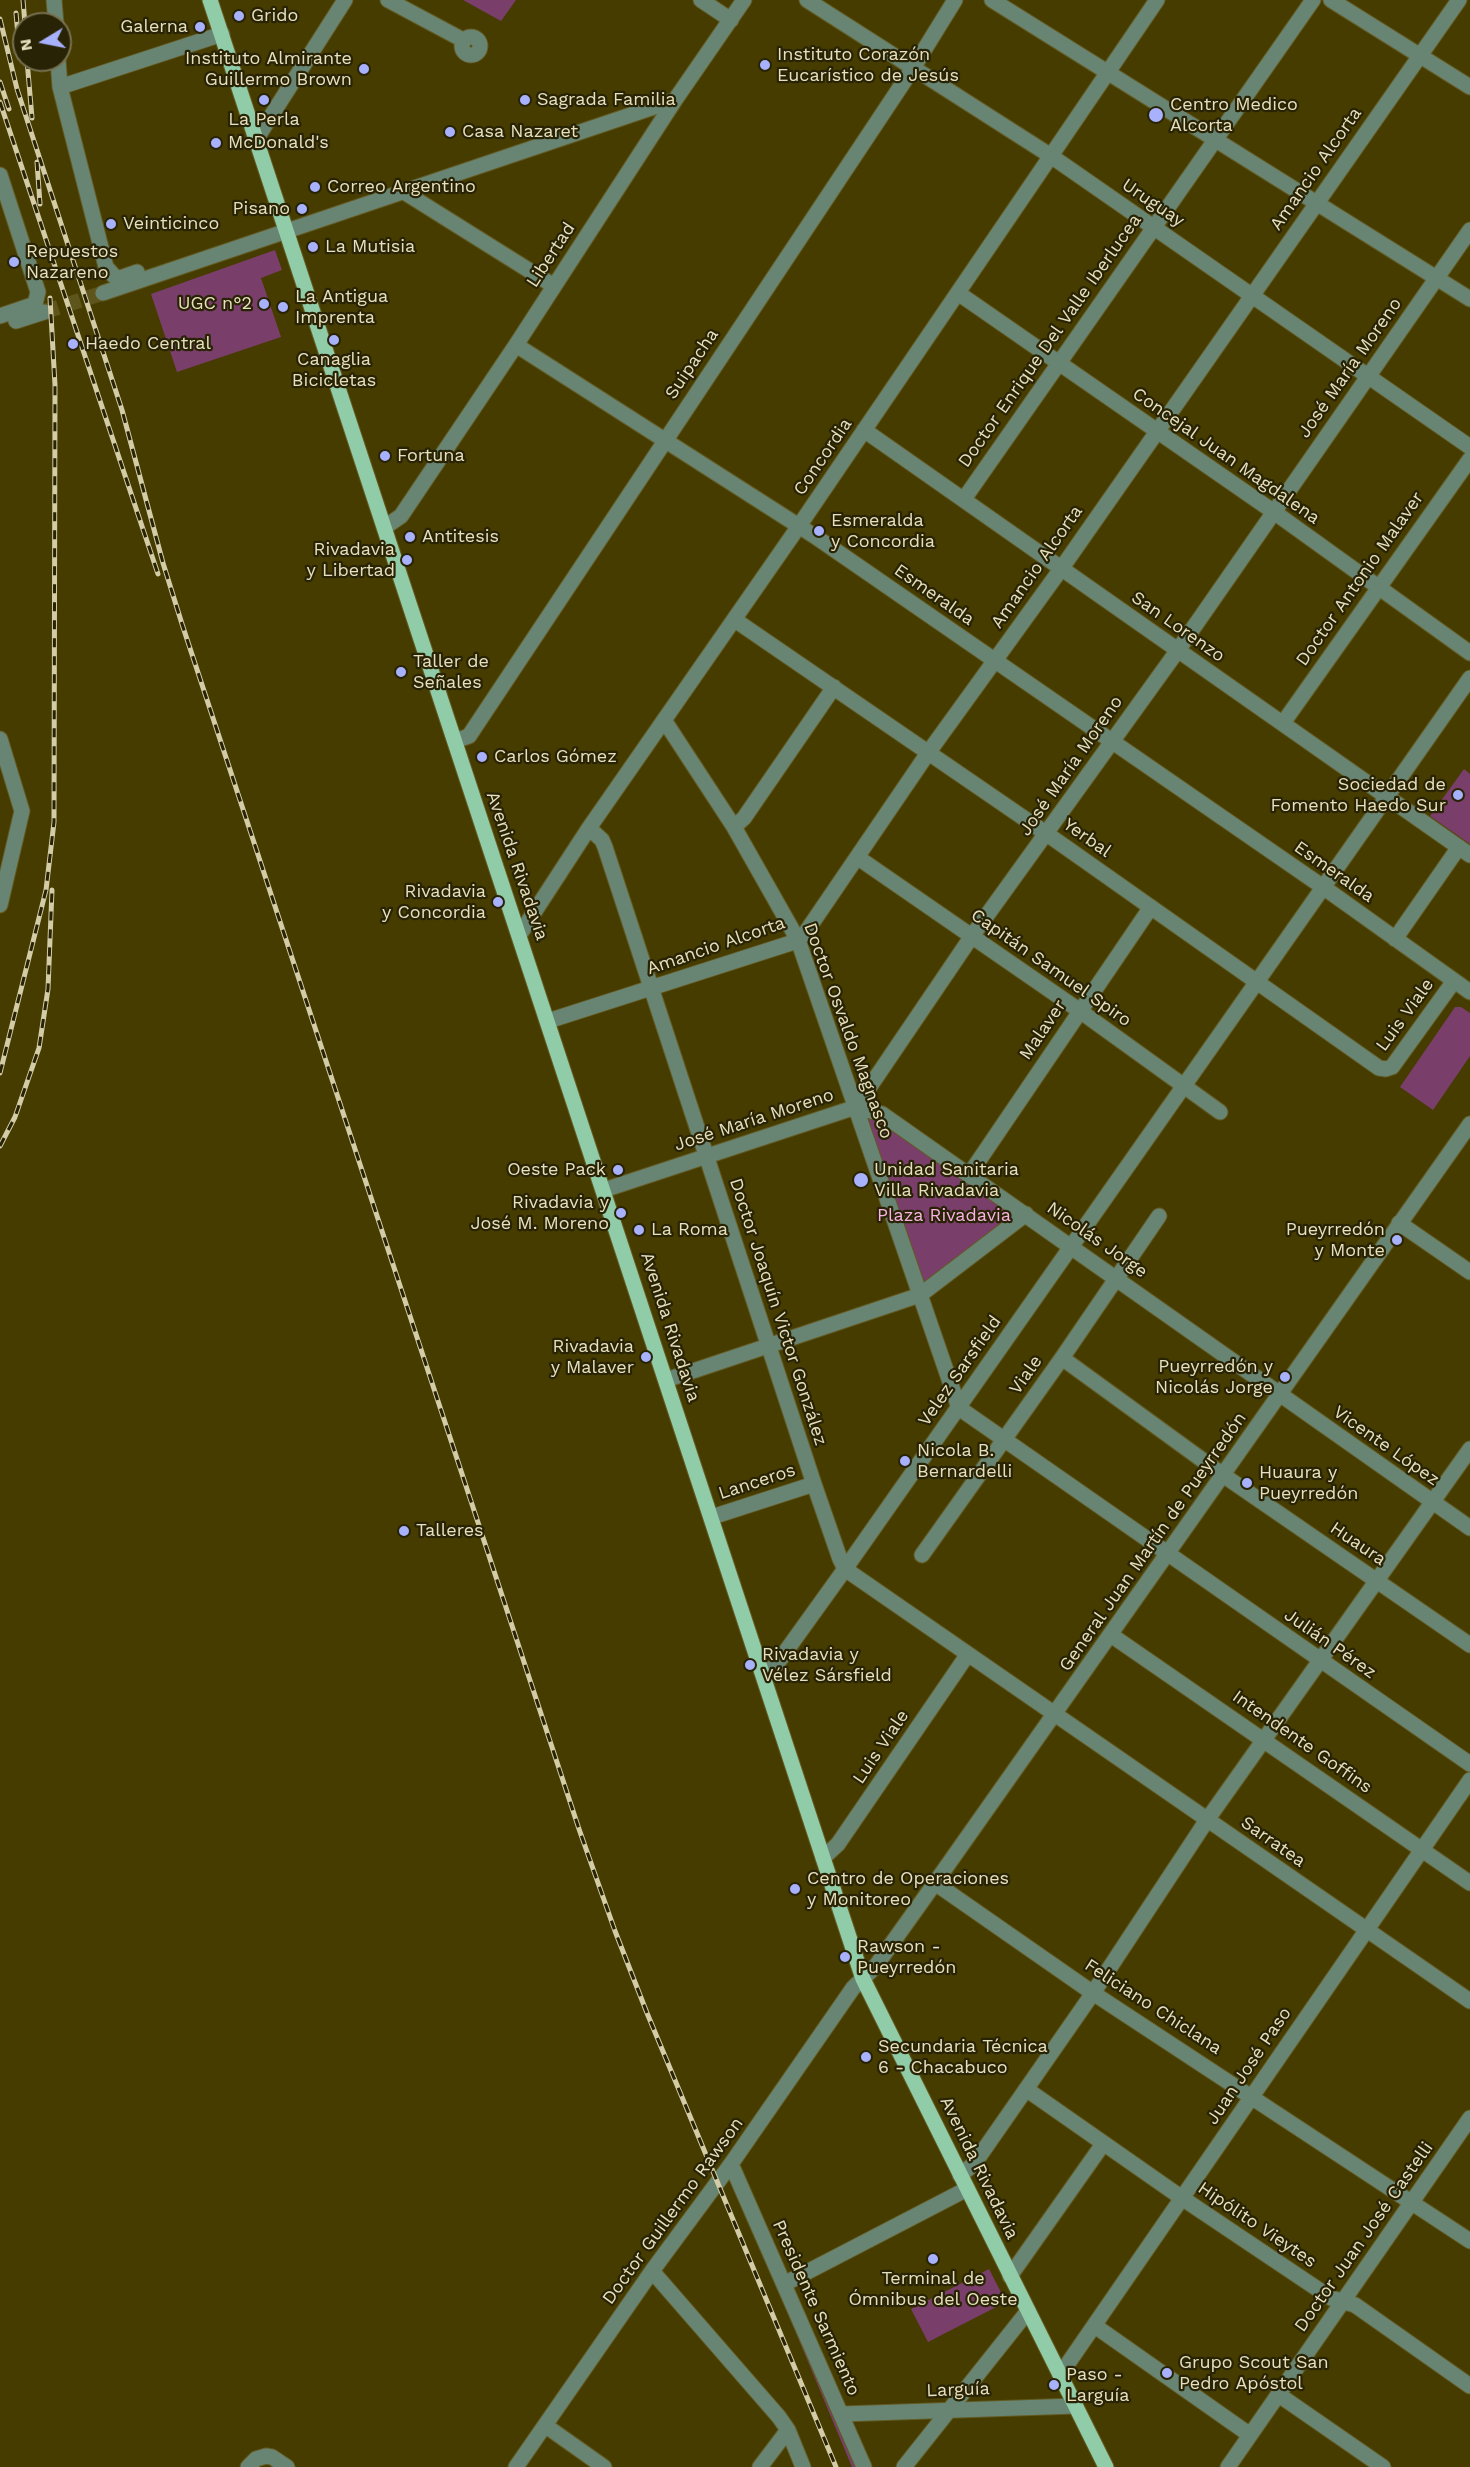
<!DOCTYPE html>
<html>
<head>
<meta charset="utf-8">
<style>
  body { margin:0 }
  #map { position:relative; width:1470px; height:2467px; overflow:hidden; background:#463c00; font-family:"Work Sans",sans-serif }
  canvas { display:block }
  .north { position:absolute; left:12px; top:12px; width:60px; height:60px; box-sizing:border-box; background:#292305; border:2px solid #756f4f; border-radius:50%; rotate:260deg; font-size:16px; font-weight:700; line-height:24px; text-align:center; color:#e7e0be }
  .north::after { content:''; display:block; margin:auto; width:21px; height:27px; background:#a7b1fc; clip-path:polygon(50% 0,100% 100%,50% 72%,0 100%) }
</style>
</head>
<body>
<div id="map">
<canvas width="1470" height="2467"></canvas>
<div class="north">N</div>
</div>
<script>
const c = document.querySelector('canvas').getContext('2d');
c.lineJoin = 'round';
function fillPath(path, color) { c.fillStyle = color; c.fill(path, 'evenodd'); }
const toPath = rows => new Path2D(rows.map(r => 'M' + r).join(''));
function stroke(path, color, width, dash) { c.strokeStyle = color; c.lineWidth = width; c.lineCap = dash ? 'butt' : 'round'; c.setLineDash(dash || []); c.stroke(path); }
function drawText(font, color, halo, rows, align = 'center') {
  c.font = font + ' "Work Sans",sans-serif'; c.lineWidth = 4.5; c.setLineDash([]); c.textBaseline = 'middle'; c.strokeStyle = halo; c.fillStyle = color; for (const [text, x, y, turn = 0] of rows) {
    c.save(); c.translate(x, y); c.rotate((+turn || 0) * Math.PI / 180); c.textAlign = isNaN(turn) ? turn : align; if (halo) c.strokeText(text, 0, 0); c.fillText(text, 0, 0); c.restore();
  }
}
const green = toPath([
  [463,0,516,0,501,21],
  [275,250,282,270,261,278,281,337,177,372,151,294],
  [1464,769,1470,774,1470,844,1430,816],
  [1455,1007,1461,1007,1470,1013,1470,1056,1433,1110,1400,1087],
  [856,1107,969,1175,1026,1214,920,1295],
  [765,2259,859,2467,852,2467],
  [989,2269,1006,2302,928,2342,911,2309]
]);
const minorTunnel = toPath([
  [44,312,103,293]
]);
const minor = toPath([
  [54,0,56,24],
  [388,0,463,40],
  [701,0,731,20],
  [807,0,1051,156,1470,447],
  [992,0,1470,299],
  [1331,0,1470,87],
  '462 46a9 9 0 1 1 18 0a9 9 0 1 1-18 0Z',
  [58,60,60,87,106,267,114,276,120,278,137,272],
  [60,87,222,34],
  [257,138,345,0],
  [0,175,38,292,35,304,0,316],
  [404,192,554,286],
  [103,293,675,100],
  [958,293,1274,512,1470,653],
  [16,321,44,312],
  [516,345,816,537,1323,887,1470,992],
  [864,430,1470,855],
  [964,499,1313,0],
  [385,527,401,516,516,345,675,100,744,0],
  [735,620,1047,834,1379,1068,1386,1069,1392,1067,1454,981],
  [664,720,734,827,798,940,959,1408,1470,1764],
  [1283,723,1470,459],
  [0,739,22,811,0,905],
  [455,741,469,736,913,68,955,0],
  [734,827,744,818,834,687],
  [589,828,602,840,605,847,814,1484,840,1559,845,1569,1470,2001],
  [857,857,1080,1011,1220,1112],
  [520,934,589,828,799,526,1157,0],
  [1395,939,1459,847],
  [548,1021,791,943,798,940,806,932,928,753,1061,569,1459,0],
  [856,1107,882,1114,1470,1528],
  [969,1175,1151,907],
  [604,1190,856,1107,972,936,1178,650,1470,230],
  [1399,1223,1470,1272],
  [1062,1358,1223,1475,1470,1645],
  [666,1380,920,1295,1026,1214],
  [712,1517,814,1484],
  [922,1555,1062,1358,1159,1216],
  [1111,1635,1470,1883],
  [764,1675,776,1665,845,1569,1470,678],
  [823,1858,838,1844,968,1654],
  [935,1883,1093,1993,1470,2241],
  [1026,2089,1182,2198,1331,2298,1355,2305,1470,2386],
  [731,2164,864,2467],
  [960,2175,974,2164,1093,1993,1207,1820,1470,1449],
  [652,2271,779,2417,788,2430,803,2467],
  [1010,2276,1103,2144],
  [784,2284,967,2189],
  [1095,2326,1250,2435],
  [1060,2375,1470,1780],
  [1279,2395,1383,2467],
  [842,2414,1075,2406],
  [546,2426,604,2467],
  [248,2467,256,2459,266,2456,272,2457,287,2467],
  [516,2467,652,2271,731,2164,853,1988,875,1967,935,1883,1470,1124],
  [760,2467,788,2430],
  [904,2467,1028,2311],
  [1228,2467,1470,2118]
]);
const major = toPath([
  [210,0,863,1979,1106,2467]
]);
const rail = toPath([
  [23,0,25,24],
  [16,13,20,58],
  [0,19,17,89,122,410,163,563,182,624,579,1829,615,1931,647,2013,836,2467],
  [27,60,32,118],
  [0,82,9,109],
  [0,102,158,574],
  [37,162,40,204],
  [0,1073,46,890,54,822,55,385,50,298],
  [0,1146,15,1117,39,1048,48,989,52,890]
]);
const markers = [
  [239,16,6,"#a7b1fc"],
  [200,27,6,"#a7b1fc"],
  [765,65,6,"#a7b1fc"],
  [364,69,6,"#a7b1fc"],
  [264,100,6,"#a7b1fc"],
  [525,100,6,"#a7b1fc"],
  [1156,115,8,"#a7b1fc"],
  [450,132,6,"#a7b1fc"],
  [216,143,6,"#a7b1fc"],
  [315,187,6,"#a7b1fc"],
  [302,209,6,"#a7b1fc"],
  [111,224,6,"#a7b1fc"],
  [313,247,6,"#a7b1fc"],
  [14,262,6,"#a7b1fc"],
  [264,304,6,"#a7b1fc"],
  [283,307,6,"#a7b1fc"],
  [334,340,6,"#a7b1fc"],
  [73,344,6,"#a7b1fc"],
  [385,456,6,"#a7b1fc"],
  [819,531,6,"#a7b1fc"],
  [410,537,6,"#a7b1fc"],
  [407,560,6,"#a7b1fc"],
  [401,672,6,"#a7b1fc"],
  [482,757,6,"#a7b1fc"],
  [1458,795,6,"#a7b1fc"],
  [498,902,6,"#a7b1fc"],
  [618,1170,6,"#a7b1fc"],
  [861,1180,8,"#a7b1fc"],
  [621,1213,6,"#a7b1fc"],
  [639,1230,6,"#a7b1fc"],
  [1397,1240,6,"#a7b1fc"],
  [646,1357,6,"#a7b1fc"],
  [1285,1377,6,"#a7b1fc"],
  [905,1461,6,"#a7b1fc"],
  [1247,1483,6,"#a7b1fc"],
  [404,1531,6,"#a7b1fc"],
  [750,1665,6,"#a7b1fc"],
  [795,1889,6,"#a7b1fc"],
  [845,1957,6,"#a7b1fc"],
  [866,2057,6,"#a7b1fc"],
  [933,2259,6,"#a7b1fc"],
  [1167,2373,6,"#a7b1fc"],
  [1054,2385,6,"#a7b1fc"]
];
const poiNames = [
  ["Grido",251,16],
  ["Galerna",188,27,"right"],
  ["Instituto Corazón",777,55],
  ["Eucarístico de Jesús",777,76],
  ["Instituto Almirante",352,59,"right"],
  ["Guillermo Brown",352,80,"right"],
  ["Sagrada Familia",537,100],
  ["Centro Medico",1170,105],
  ["Alcorta",1170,126],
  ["La Perla",264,120,"center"],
  ["Casa Nazaret",462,132],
  ["McDonald's",228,143],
  ["Correo Argentino",327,187],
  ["Pisano",290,209,"right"],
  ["Veinticinco",123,224],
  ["La Mutisia",325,247],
  ["Repuestos",26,252],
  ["Nazareno",26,273],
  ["La Antigua",295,297],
  ["Imprenta",295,318],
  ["UGC n°2",252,304,"right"],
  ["Haedo Central",85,344],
  ["Canaglia",334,360,"center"],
  ["Bicicletas",334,381,"center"],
  ["Fortuna",397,456],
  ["Esmeralda",831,521],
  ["y Concordia",831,542],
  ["Antitesis",422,537],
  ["Rivadavia",395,550,"right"],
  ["y Libertad",395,571,"right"],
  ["Taller de",413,662],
  ["Señales",413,683],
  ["Carlos Gómez",494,757],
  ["Sociedad de",1446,785,"right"],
  ["Fomento Haedo Sur",1446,806,"right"],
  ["Rivadavia",486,892,"right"],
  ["y Concordia",486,913,"right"],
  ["Oeste Pack",606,1170,"right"],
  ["Unidad Sanitaria",874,1170],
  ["Villa Rivadavia",874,1191],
  ["Rivadavia y",609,1203,"right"],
  ["José M. Moreno",609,1224,"right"],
  ["La Roma",651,1230],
  ["Pueyrredón",1385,1230,"right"],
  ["y Monte",1385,1251,"right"],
  ["Rivadavia",634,1347,"right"],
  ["y Malaver",634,1368,"right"],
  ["Pueyrredón y",1273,1367,"right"],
  ["Nicolás Jorge",1273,1388,"right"],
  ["Nicola B.",917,1451],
  ["Bernardelli",917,1472],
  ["Huaura y",1259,1473],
  ["Pueyrredón",1259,1494],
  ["Talleres",416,1531],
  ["Rivadavia y",762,1655],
  ["Vélez Sársfield",762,1676],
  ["Centro de Operaciones",807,1879],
  ["y Monitoreo",807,1900],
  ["Rawson -",857,1947],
  ["Pueyrredón",857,1968],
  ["Secundaria Técnica",878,2047],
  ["6 - Chacabuco",878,2068],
  ["Terminal de",933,2279,"center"],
  ["Ómnibus del Oeste",933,2300,"center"],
  ["Grupo Scout San",1179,2363],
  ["Pedro Apóstol",1179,2384],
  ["Paso -",1066,2375],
  ["Larguía",1066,2396]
];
const streetNames = [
  ["Amancio Alcorta",1316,169,-55],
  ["Uruguay",1153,203,34],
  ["Libertad",551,255,-57],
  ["Doctor Enrique Del Valle Iberlucea",1050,341,-55],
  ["Suipacha",692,364,-56],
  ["José María Moreno",1350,368,-55],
  ["Concejal Juan Magdalena",1226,456,35],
  ["Concordia",823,457,-56],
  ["Amancio Alcorta",1037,567,-55],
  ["Doctor Antonio Malaver",1360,579,-55],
  ["Esmeralda",934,595,35],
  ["San Lorenzo",1178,627,35],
  ["José María Moreno",1071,766,-55],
  ["Yerbal",1087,838,35],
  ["Avenida Rivadavia",517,866,71],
  ["Esmeralda",1334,872,35],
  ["Amancio Alcorta",716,946,-19],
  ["Capitán Samuel Spiro",1051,968,35],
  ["Luis Viale",1405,1015,-54],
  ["Malaver",1043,1030,-56],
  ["Doctor Osvaldo Magnasco",848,1031,70],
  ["José María Moreno",754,1120,-18],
  ["Nicolás Jorge",1097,1240,35],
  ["Doctor Joaquín Victor González",778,1312,72],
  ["Avenida Rivadavia",670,1327,72],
  ["Velez Sarsfield",960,1371,-55],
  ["Viale",1026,1375,-55],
  ["Vicente López",1386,1446,35],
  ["Lanceros",757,1482,-18],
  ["General Juan Martín de Pueyrredón",1153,1542,-55],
  ["Huaura",1358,1544,34],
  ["Julián Pérez",1330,1644,35],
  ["Intendente Goffins",1302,1742,35],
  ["Luis Viale",881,1747,-56],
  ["Sarratea",1273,1842,35],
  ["Feliciano Chiclana",1153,2007,33],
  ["Juan José Paso",1249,2066,-56],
  ["Avenida Rivadavia",979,2168,64],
  ["Doctor Guillermo Rawson",673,2211,-54],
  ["Hipólito Vieytes",1257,2225,34],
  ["Doctor Juan José Castelli",1364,2237,-55],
  ["Presidente Sarmiento",816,2308,66],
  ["Larguía",958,2390,-2]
];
const parkNames = [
  ["Plaza Rivadavia",944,1216]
];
fillPath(green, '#7a3e6b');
stroke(minorTunnel, '#5e551c', 15, [15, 8]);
stroke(minor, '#635a22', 17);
stroke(major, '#635a22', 17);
stroke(minor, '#688573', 15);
stroke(major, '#91cca9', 15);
stroke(rail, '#d3cca7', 5);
stroke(rail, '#292305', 3, [9]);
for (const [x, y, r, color] of markers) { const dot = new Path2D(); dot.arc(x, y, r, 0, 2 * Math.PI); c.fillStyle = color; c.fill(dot); stroke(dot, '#292305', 2); }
drawText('18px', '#e7e0be', '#292305', poiNames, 'left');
drawText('18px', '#e7e0be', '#292305', streetNames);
drawText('18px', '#f8b2e3', '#292305', parkNames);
</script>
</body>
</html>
